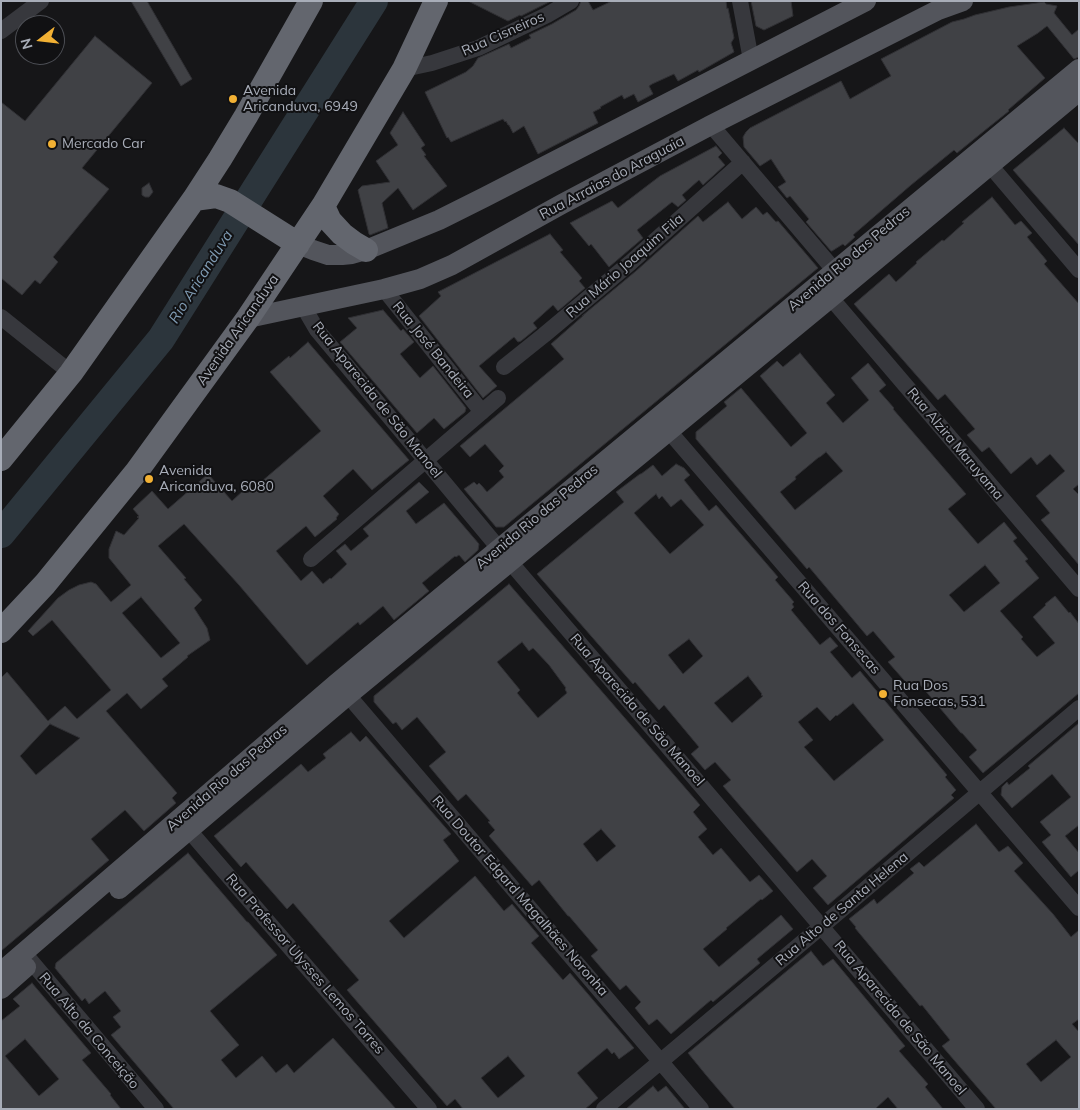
<!DOCTYPE html>
<html>
<head>
<meta charset="utf-8">
<style>
  body { margin:0 }
  #map { position:relative; width:1080px; height:1110px; overflow:hidden; background:#161618; font-family:Mulish,sans-serif }
  canvas { display:block }
  .frame { position:absolute; inset:0; border:2px solid #a8adb8; pointer-events:none }
  .north { position:absolute; left:15px; top:15px; width:50px; height:50px; box-sizing:border-box; background:#111113; border:1px solid #4d4f55; border-radius:50%; rotate:254deg; font-size:14px; font-weight:700; line-height:20px; text-align:center; color:#a8adb8 }
  .north::after { content:''; display:block; margin:auto; width:18px; height:22px; background:#f2b134; clip-path:polygon(50% 0,100% 100%,50% 72%,0 100%) }
</style>
</head>
<body>
<div id="map">
<canvas width="1080" height="1110"></canvas>
<div class="frame"></div>
<div class="north">N</div>
</div>
<script>
const c = document.querySelector('canvas').getContext('2d');
c.lineJoin = 'round';
const toPath = rows => new Path2D(rows.map(r => 'M' + r).join(''));
function stroke(path, color, width, dash) { c.strokeStyle = color; c.lineWidth = width; c.lineCap = dash ? 'butt' : 'round'; c.setLineDash(dash || []); c.stroke(path); }
function fillPath(path, color) { c.fillStyle = color; c.fill(path, 'evenodd'); }
function drawText(font, color, halo, rows, align = 'center') {
  c.font = font + ' Mulish,sans-serif'; c.lineWidth = 4; c.setLineDash([]); c.textBaseline = 'middle'; c.strokeStyle = halo; c.fillStyle = color; for (const [text, x, y, turn = 0] of rows) {
    c.save(); c.translate(x, y); c.rotate((+turn || 0) * Math.PI / 180); c.textAlign = isNaN(turn) ? turn : align; if (halo) c.strokeText(text, 0, 0); c.fillText(text, 0, 0); c.restore();
  }
}
const river = toPath([
  [1,534,161,339,374,1]
]);
const building = toPath([
  [131,1,147,1,192,79,181,86,131,1],
  [468,1,551,1,521,16,520,15,508,21,468,1],
  [581,1,588,1,593,10,612,1,726,1,727,9,728,8,734,38,731,43,734,52,699,72,698,70,678,81,674,74,652,84,649,86,653,94,638,102,634,94,624,99,622,95,600,107,601,108,593,112,598,123,538,154,524,126,513,133,509,125,508,125,506,121,505,122,503,119,451,142,448,137,447,138,425,92,466,72,473,66,478,58,509,44,511,48,531,38,529,35,552,24,576,10,579,6,581,1],
  [751,1,791,1,793,16,764,30,756,26,751,1],
  [1044,2,1046,4,1057,6,1054,13,1072,35,1079,29,1079,57,1074,59,1047,26,1038,33,1017,46,1045,78,1008,110,1009,111,989,127,957,153,954,150,911,185,853,235,855,237,845,246,843,244,832,251,831,251,806,222,809,219,790,196,787,198,778,187,786,182,771,159,760,166,744,147,743,137,746,132,750,128,841,81,850,99,891,76,881,59,952,22,964,19,975,15,1009,7,1044,2],
  [95,36,152,83,82,168,109,189,53,257,58,262,40,284,35,280,22,295,1,278,1,102,25,121,95,36],
  [403,112,425,145,421,148,426,155,424,156,447,186,413,210,398,188,382,203,388,228,370,235,369,234,358,190,362,186,390,182,376,161,398,145,390,133,403,112],
  [1064,128,1079,144,1079,245,1013,170,1064,128],
  [716,146,722,153,718,157,725,165,703,185,699,180,682,195,686,200,678,207,672,202,637,230,643,238,609,267,591,244,589,246,570,223,612,201,618,208,660,176,716,146],
  [149,183,153,192,149,197,145,197,142,195,142,188,149,183],
  [992,197,1015,225,1021,221,1032,233,1027,237,1047,261,1044,264,1079,304,1079,484,1073,489,1079,495,1079,565,1041,520,1050,513,1036,496,1065,471,1050,454,1037,465,1031,457,1011,474,989,447,982,452,967,435,975,429,945,394,938,400,854,304,889,274,896,282,917,263,916,262,942,240,944,241,964,223,962,222,992,197],
  [728,202,742,219,756,207,763,215,767,212,776,222,778,221,818,268,504,527,496,527,464,489,474,482,477,485,479,483,482,486,487,492,504,477,499,471,504,466,485,444,470,457,460,446,564,359,551,344,584,315,582,316,636,271,698,216,703,222,728,202],
  [550,234,563,250,560,252,582,278,579,281,585,288,558,311,553,305,533,323,537,328,521,341,518,342,514,337,479,366,497,386,483,398,419,316,441,296,438,292,550,234],
  [383,310,401,331,403,329,414,342,400,354,420,378,433,366,466,408,465,412,444,429,434,418,417,433,340,342,357,328,348,318,383,310],
  [308,342,409,460,372,490,353,469,323,496,339,514,336,518,337,519,315,537,306,526,276,551,301,581,312,571,323,584,330,578,331,579,347,564,336,551,345,544,351,551,369,536,363,529,419,482,429,492,406,511,416,524,444,503,479,544,478,550,465,562,459,555,456,557,455,556,422,583,429,591,394,620,383,606,360,625,358,622,307,665,239,585,184,524,158,546,186,578,184,579,202,600,194,608,207,628,210,640,187,656,188,657,162,679,168,686,141,709,127,693,106,711,177,793,172,798,176,803,144,831,125,810,91,839,109,860,1,951,1,678,7,672,48,721,65,706,77,719,111,690,52,620,33,636,28,631,58,598,69,590,79,585,91,582,96,584,111,602,131,585,109,558,109,549,116,531,124,535,139,518,137,517,139,516,133,509,152,491,168,509,208,474,232,501,245,489,248,493,321,431,270,372,289,356,290,358,308,342],
  [141,597,180,643,161,658,122,613,141,597],
  [50,724,80,738,36,775,20,756,50,724],
  [800,353,835,395,826,403,843,423,869,400,851,378,868,363,886,385,879,391,894,408,893,409,966,494,948,509,978,544,1004,522,1017,538,1013,541,1028,559,1025,561,1039,578,1000,611,1023,637,1021,639,1037,657,1055,643,1033,617,1046,605,1045,604,1055,596,1069,613,1070,612,1079,624,1079,693,983,773,969,757,977,750,962,733,961,733,918,682,911,688,888,662,895,657,873,631,867,636,809,567,807,569,696,439,696,432,727,406,724,402,741,388,791,447,807,433,760,376,777,361,783,367,800,353],
  [826,452,843,471,795,510,780,492,796,479,795,477,819,457,820,457,826,452],
  [985,565,1000,583,964,612,949,595,985,565],
  [676,464,684,468,690,475,684,480,709,511,716,505,778,577,775,580,794,602,792,604,794,607,791,610,820,645,830,637,838,646,830,652,852,678,860,671,947,775,945,777,956,790,951,795,954,798,828,905,813,888,827,876,812,859,797,872,723,786,731,780,715,762,705,770,691,754,699,747,664,705,659,710,635,682,633,684,537,574,624,502,616,492,640,474,641,474,653,465,662,476,676,464],
  [656,494,659,499,662,496,671,507,681,499,704,525,670,554,634,513,656,494],
  [689,639,703,656,683,674,668,655,689,639],
  [748,676,762,694,761,695,763,696,732,723,714,703,748,676],
  [853,703,884,740,834,781,804,747,813,740,798,722,817,707,830,721,836,715,837,716,853,703],
  [509,584,700,805,693,812,707,829,698,837,713,855,721,848,750,882,759,875,773,891,762,900,761,899,726,928,727,929,703,949,719,967,781,915,793,929,757,959,760,963,713,1002,711,1000,671,1034,657,1019,649,1025,635,1008,641,1002,626,985,620,990,591,956,598,950,569,916,568,916,539,880,532,886,489,836,495,830,488,822,490,821,466,794,458,801,429,766,446,752,417,717,402,730,396,722,393,724,374,702,374,696,509,584],
  [522,642,529,651,533,648,549,665,566,688,565,689,567,693,538,718,517,693,520,690,497,662,522,642],
  [601,829,616,846,597,862,583,844,601,829],
  [1079,723,1079,825,1065,836,1079,853,1079,870,1071,877,1042,842,1051,835,1040,822,1071,797,1052,774,1012,808,1001,795,1002,787,1007,782,1009,785,1030,768,1028,766,1079,723],
  [351,732,360,742,366,736,451,834,443,840,459,861,389,921,404,938,475,876,504,911,512,904,539,936,531,943,563,980,570,973,634,1048,619,1059,614,1052,612,1054,607,1048,577,1073,598,1098,585,1109,463,1109,455,1099,447,1106,347,990,359,980,293,903,287,909,246,862,241,867,214,836,301,764,308,772,326,758,323,754,351,732],
  [508,1056,525,1076,498,1098,481,1078,508,1056],
  [976,824,999,852,1008,846,1023,863,1014,871,1053,914,1071,937,1079,930,1079,1019,1072,1024,1079,1032,1079,1109,996,1109,942,1046,950,1040,922,1005,920,1006,855,928,856,927,849,919,874,899,877,904,914,873,910,869,919,862,924,867,976,824],
  [1056,1040,1071,1057,1041,1082,1026,1064,1056,1040],
  [188,853,247,922,248,922,277,955,210,1011,239,1045,221,1060,236,1078,262,1056,276,1073,287,1064,294,1073,333,1038,396,1109,174,1109,111,1035,121,1027,113,1017,121,1011,105,991,89,1004,85,998,82,1001,55,968,56,963,188,853],
  [811,951,823,966,833,959,905,1046,899,1051,928,1084,925,1087,943,1109,898,1109,888,1097,875,1109,735,1109,706,1075,688,1053,811,951],
  [32,983,91,1053,82,1060,111,1094,110,1095,121,1109,1,1109,1,1021,20,1006,13,999,32,983],
  [25,1039,59,1079,39,1096,5,1056,25,1039],
  [653,1086,658,1092,666,1086,685,1109,626,1109,653,1086]
]);
const minor = toPath([
  [740,1,751,60],
  [1,31,41,1],
  [404,69,432,63,478,48,547,15,571,1],
  [711,125,835,271],
  [983,157,1079,270],
  [384,289,482,412],
  [831,298,1079,589],
  [303,306,317,330,517,570,977,1109],
  [1,317,71,373],
  [504,367,544,335,630,263,743,162],
  [662,423,1079,908],
  [311,559,498,398],
  [341,687,701,1109],
  [181,821,429,1109],
  [24,953,156,1109],
  [604,1109,822,926,1079,708]
]);
const major = toPath([
  [298,244,313,250,328,255,342,255,352,254,366,250,439,220,485,197,866,1],
  [248,318,384,289,420,279,452,265,562,204,711,125,938,10,963,1],
  [119,889,348,695,846,285,1079,91],
  [1,972,337,683,1079,69],
  [1,989,26,967]
]);
const highway = toPath([
  [194,199,216,196,230,201,298,244],
  [323,206,330,221,342,234,354,243,366,250],
  [1,459,71,373,194,199,220,159,246,116,311,1],
  [1,631,45,584,137,471,248,318,323,206,404,69,436,1]
]);
const markers = [
  [233,99,5,"#f2b134"],
  [52,144,5,"#f2b134"],
  [149,479,5,"#f2b134"],
  [883,694,5,"#f2b134"]
];
const streetNames = [
  ["Rua Cisneiros",503,34,-24],
  ["Rua Arraias do Araguaia",612,178,-28],
  ["Avenida Rio das Pedras",849,259,-40],
  ["Rua Mário Joaquim Fila",625,266,-41],
  ["Avenida Aricanduva",238,330,-55],
  ["Rua José Bandeira",433,350,51],
  ["Rua Aparecida de São Manoel",377,400,51],
  ["Rua Alzira Maruyama",955,444,50],
  ["Avenida Rio das Pedras",537,517,-40],
  ["Rua dos Fonsecas",839,628,49],
  ["Rua Aparecida de São Manoel",637,710,49],
  ["Avenida Rio das Pedras",227,778,-41],
  ["Rua Doutor Edgard Magalhães Noronha",520,896,49],
  ["Rua Alto de Santa Helena",842,909,-40],
  ["Rua Professor Ulysses Lemos Torres",305,964,49],
  ["Rua Aparecida de São Manoel",900,1018,50],
  ["Rua Alto da Conceição",89,1031,50]
];
const poiNames = [
  ["Avenida",243,91],
  ["Aricanduva, 6949",243,107],
  ["Mercado Car",62,144],
  ["Avenida",159,471],
  ["Aricanduva, 6080",159,487],
  ["Rua Dos",893,686],
  ["Fonsecas, 531",893,702]
];
const waterNames = [
  ["Rio Aricanduva",201,277,-58]
];
stroke(river, '#2c353c', 28);
fillPath(building, '#404145');
stroke(building, '#303034', 1);
stroke(minor, '#37383d', 16);
stroke(major, '#53555c', 20);
stroke(highway, '#63666e', 24);
for (const [x, y, r, color] of markers) { const dot = new Path2D(); dot.arc(x, y, r, 0, 2 * Math.PI); c.fillStyle = color; c.fill(dot); stroke(dot, '#111113', 2); }
drawText('14px', '#a8adb8', '#111113', streetNames);
drawText('14px', '#a8adb8', '#111113', poiNames, 'left');
drawText('italic 15px', '#7f9bb3', '#111113', waterNames);
</script>
</body>
</html>
